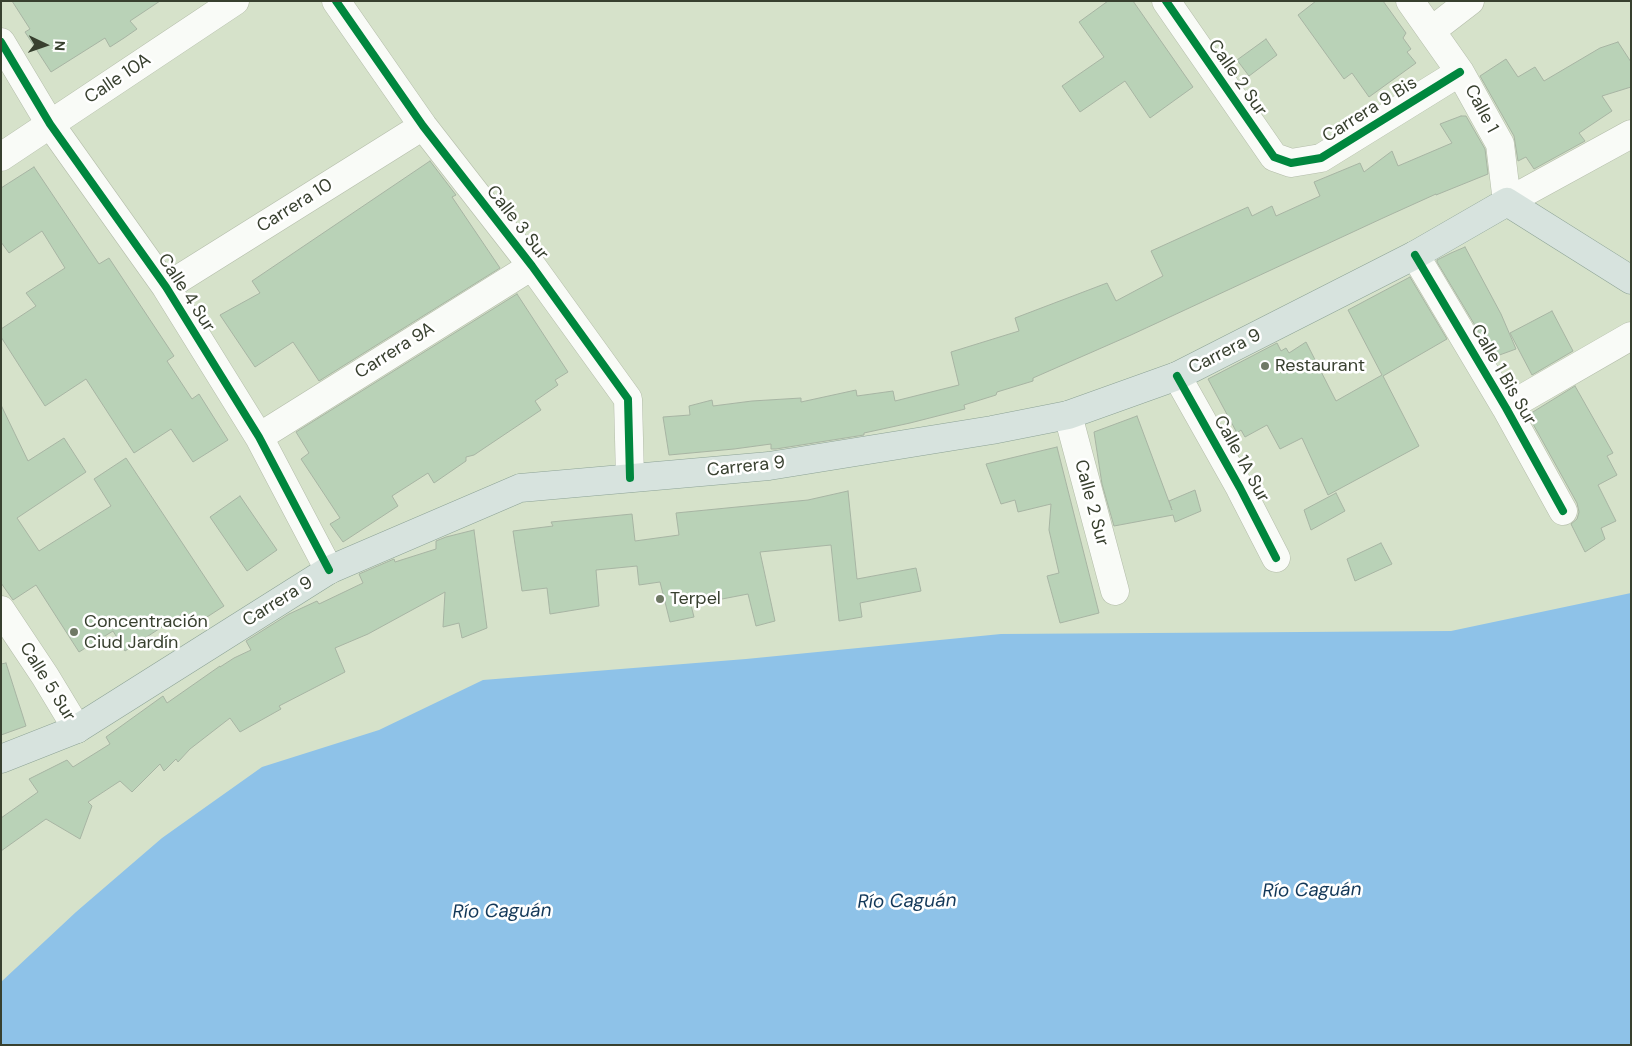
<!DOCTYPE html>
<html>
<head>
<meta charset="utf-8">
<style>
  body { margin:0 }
  #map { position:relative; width:1632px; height:1046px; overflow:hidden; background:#d6e2ca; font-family:"DM Sans",sans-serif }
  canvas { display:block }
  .frame { position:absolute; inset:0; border:2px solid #38402f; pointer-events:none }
  .north { position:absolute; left:20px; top:20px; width:50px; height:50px; -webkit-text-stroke:4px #fff; paint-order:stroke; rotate:93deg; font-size:14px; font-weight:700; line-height:20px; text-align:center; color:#38402f }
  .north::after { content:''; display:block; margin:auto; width:18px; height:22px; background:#38402f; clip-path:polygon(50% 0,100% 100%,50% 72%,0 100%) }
</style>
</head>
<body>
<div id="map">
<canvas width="1632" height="1046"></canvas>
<div class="frame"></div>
<div class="north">N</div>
</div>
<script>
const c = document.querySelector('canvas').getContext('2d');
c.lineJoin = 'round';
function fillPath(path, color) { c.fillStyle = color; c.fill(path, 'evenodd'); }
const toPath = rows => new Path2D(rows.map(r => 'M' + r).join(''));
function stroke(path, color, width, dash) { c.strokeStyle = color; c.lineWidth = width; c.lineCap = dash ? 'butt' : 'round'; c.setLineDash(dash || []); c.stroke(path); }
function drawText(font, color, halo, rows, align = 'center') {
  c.font = font + ' "DM Sans",sans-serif'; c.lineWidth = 5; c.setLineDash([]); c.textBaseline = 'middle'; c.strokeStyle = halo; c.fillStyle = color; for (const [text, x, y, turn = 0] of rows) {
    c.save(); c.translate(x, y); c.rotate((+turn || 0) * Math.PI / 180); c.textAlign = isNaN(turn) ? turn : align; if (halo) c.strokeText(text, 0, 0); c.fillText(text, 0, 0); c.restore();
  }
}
const water = toPath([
  [1631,593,1631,1045,1,1045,1,982,76,912,162,838,262,767,379,730,483,680,746,659,1001,634,1451,631]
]);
const building = toPath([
  [12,1,160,1,130,21,137,29,124,38,110,47,105,38,51,72,25,32,30,29,12,1],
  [1108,1,1133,1,1193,87,1150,118,1125,81,1080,112,1062,86,1104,57,1079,22,1108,1],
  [1316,1,1383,1,1406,33,1403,38,1411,49,1407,52,1416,63,1369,97,1352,73,1344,79,1298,15,1316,1],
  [1266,39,1277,55,1249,76,1237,60,1266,39],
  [1618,42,1631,62,1631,87,1602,96,1612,111,1579,133,1585,141,1534,169,1526,157,1518,161,1514,136,1480,76,1506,59,1518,77,1535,67,1544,81,1600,48,1618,42],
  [1461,116,1466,116,1485,149,1488,174,1436,195,1436,194,1383,218,1131,335,1033,378,1033,381,997,392,996,395,964,405,965,409,910,423,864,433,864,435,776,449,771,449,771,444,734,449,669,455,663,417,690,415,689,406,712,400,713,406,752,401,801,398,801,402,856,390,857,396,893,391,895,401,959,385,951,352,1019,331,1015,318,1107,283,1116,301,1163,276,1151,251,1248,207,1252,216,1272,206,1276,216,1320,196,1314,182,1360,163,1364,172,1392,151,1398,166,1452,143,1440,124,1461,116],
  [430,161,456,195,452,197,500,268,319,381,293,342,255,367,220,315,260,293,252,281,430,161],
  [34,167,99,264,109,258,174,356,167,361,192,399,199,394,228,440,193,462,171,429,134,453,86,379,45,406,1,337,1,329,36,306,26,293,65,268,42,231,9,253,1,242,1,188,34,167],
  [1465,247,1501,314,1516,349,1494,357,1437,262,1437,260,1451,253,1465,247],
  [1410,277,1447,339,1383,376,1419,446,1328,495,1302,438,1280,449,1267,425,1245,437,1241,430,1237,433,1208,379,1277,343,1281,351,1286,348,1289,353,1306,342,1336,401,1382,375,1348,310,1410,277],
  [517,294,568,372,555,380,558,385,535,401,541,410,474,455,466,457,466,461,434,483,428,473,392,496,398,506,343,542,330,524,340,518,301,459,309,453,296,432,517,294],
  [1552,311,1573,351,1532,375,1510,333,1552,311],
  [1575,386,1613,453,1607,456,1617,475,1598,485,1616,521,1601,528,1605,539,1585,552,1571,524,1577,519,1579,512,1577,503,1528,415,1575,386],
  [1,405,28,461,64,438,86,472,17,518,39,551,111,506,94,479,126,458,224,606,190,628,182,614,125,651,113,631,79,652,36,585,13,600,1,583,1,405],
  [1137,416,1172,510,1169,501,1195,490,1201,511,1175,522,1173,515,1114,526,1102,484,1094,432,1137,416],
  [1057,447,1099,613,1060,623,1047,576,1059,573,1049,530,1051,504,1018,512,1015,500,1001,504,986,464,1057,447],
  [848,491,857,579,916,568,921,591,860,603,862,617,839,621,831,545,760,552,775,621,756,626,748,594,691,605,694,617,670,622,660,582,639,585,637,566,596,570,599,606,550,614,547,588,522,591,513,531,553,526,551,522,632,514,635,541,679,535,676,513,808,500,848,491],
  [1336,493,1345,511,1311,530,1304,510,1336,493],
  [240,496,277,550,247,571,210,517,240,496],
  [474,530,487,628,462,638,459,623,443,627,445,592,368,634,335,648,345,672,279,706,281,709,240,732,230,718,190,749,178,762,176,759,164,771,160,764,132,792,120,781,88,802,92,806,80,839,46,819,1,851,1,818,38,792,29,779,67,760,73,767,110,744,106,737,163,696,167,703,220,666,220,667,234,658,251,650,246,641,289,614,317,601,319,604,363,583,359,574,394,559,395,562,436,549,436,541,446,537,474,530],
  [1381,543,1392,564,1355,581,1347,559,1381,543],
  [6,663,26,726,1,735,1,664,6,663]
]);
const minor = toPath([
  [336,1,423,126,532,266,628,399,630,478],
  [1166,1,1274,157,1291,163,1321,158,1460,72],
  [1410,1,1460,72,1500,144,1507,202,1631,134],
  [1431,31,1470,1],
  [1,42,50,124,166,287,259,437,329,570],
  [1,157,235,1],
  [1415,255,1506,408,1563,511],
  [166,287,423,126],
  [1177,376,1240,488,1276,558],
  [1506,408,1631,336],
  [1068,415,1115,591],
  [259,437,532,266],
  [1,610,45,676,77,729]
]);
const major = toPath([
  [1,759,77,729,329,570,520,488,769,466,992,430,1068,415,1177,376,1415,255,1507,202,1631,280]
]);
const cycleway = toPath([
  [336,1,423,126,532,266,628,399,630,478],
  [1166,1,1274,157,1291,163,1321,158,1460,72],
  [1,42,50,124,166,287,259,437,329,570],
  [1415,255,1506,408,1563,511],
  [1177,376,1240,488,1276,558]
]);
const markers = [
  [1265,366,5,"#6f7965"],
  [660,599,5,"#6f7965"],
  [74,632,5,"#6f7965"]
];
const streetNames = [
  ["Calle 2 Sur",1237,78,55],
  ["Calle 10A",118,79,-34],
  ["Calle 1",1481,109,62],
  ["Carrera 9 Bis",1370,110,-32],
  ["Carrera 10",295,206,-32],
  ["Calle 3 Sur",517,223,52],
  ["Calle 4 Sur",186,293,57],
  ["Carrera 9A",395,351,-32],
  ["Carrera 9",1225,352,-27],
  ["Calle 1 Bis Sur",1503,375,60],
  ["Calle 1A Sur",1241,459,61],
  ["Carrera 9",746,467,-6],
  ["Calle 2 Sur",1091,503,75],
  ["Carrera 9",278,602,-32],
  ["Calle 5 Sur",47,682,58]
];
const poiNames = [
  ["Restaurant",1275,366],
  ["Terpel",670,599],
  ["Concentración",84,622],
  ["Ciud Jardín",84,643]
];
const waterNames = [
  ["Río Caguán",1312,891,-1],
  ["Río Caguán",907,902,-1],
  ["Río Caguán",502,912,-1]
];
fillPath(water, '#8ec2e8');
fillPath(building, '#b9d2b7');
stroke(building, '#a7b4a3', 1);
stroke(minor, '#b3bca9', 29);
stroke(major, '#8ca295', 29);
stroke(minor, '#f9fbf7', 28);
stroke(major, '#d7e3de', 28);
stroke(cycleway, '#00873e', 8);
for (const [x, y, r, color] of markers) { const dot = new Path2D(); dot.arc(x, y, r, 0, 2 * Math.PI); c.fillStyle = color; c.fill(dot); stroke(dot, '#fff', 2); }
drawText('18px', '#38402f', '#fff', streetNames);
drawText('18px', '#38402f', '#fff', poiNames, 'left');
drawText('italic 19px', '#133859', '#fff', waterNames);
</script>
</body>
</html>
